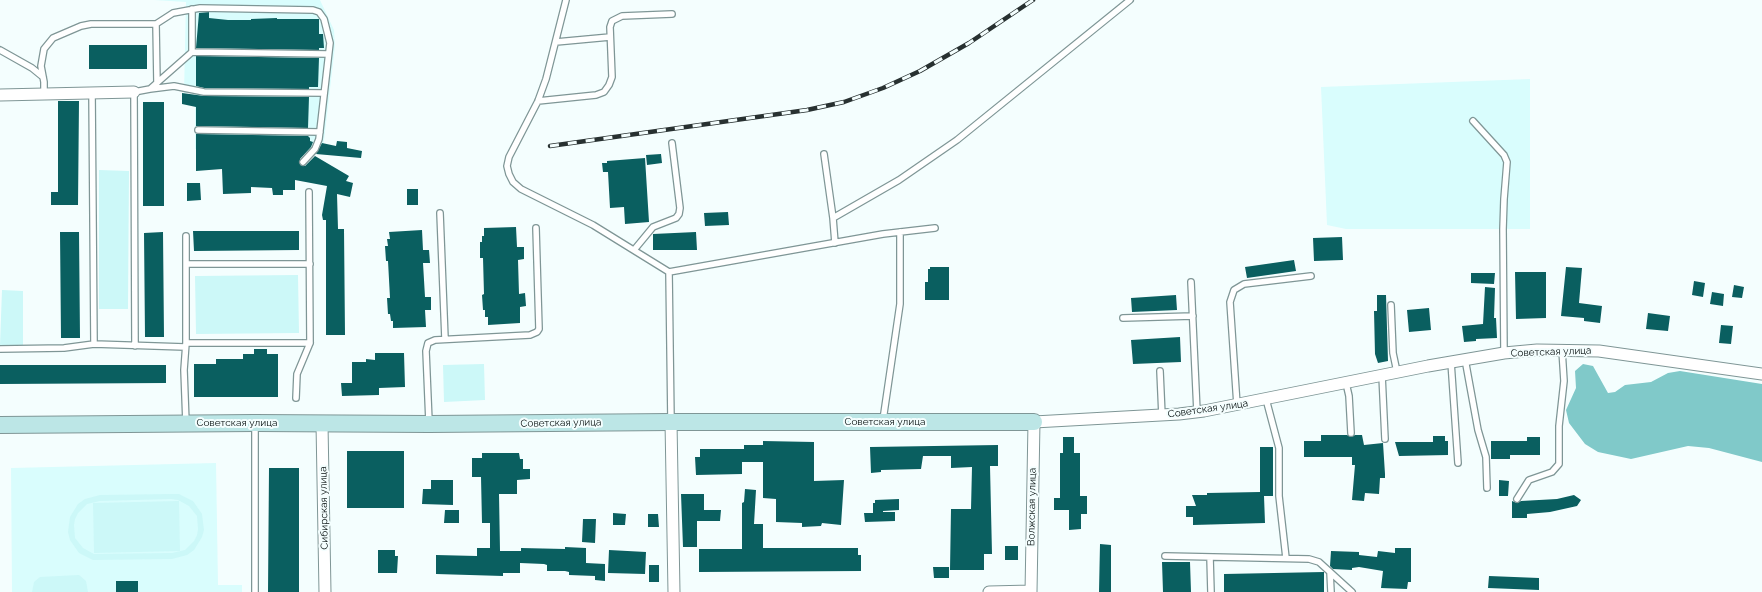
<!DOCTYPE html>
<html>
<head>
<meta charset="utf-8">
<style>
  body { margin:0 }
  canvas { display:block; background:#f4fefe }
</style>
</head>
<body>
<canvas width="1762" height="592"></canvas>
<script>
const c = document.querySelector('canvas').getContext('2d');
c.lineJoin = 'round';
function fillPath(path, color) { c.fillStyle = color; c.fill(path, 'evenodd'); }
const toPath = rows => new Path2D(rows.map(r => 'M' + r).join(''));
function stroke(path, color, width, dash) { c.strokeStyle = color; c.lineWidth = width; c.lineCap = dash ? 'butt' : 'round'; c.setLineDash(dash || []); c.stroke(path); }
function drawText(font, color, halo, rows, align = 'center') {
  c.font = font + ' Raleway,sans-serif'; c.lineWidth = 4; c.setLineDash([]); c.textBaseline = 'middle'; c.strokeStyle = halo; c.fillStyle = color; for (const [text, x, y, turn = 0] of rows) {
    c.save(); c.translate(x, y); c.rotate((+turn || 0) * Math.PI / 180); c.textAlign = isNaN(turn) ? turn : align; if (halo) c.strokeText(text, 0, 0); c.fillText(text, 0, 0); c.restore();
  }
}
const built = toPath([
  [154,0,320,0,334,30,335,46,324,141,321,152,195,149,195,93,184,93,186,2],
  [1530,79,1530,229,1346,229,1327,225,1321,87],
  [216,463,218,585,242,585,242,592,12,592,11,468]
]);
const green = toPath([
  [99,170,129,171,128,309,99,309],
  [298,275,299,333,196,334,195,276],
  [2,290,23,291,23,345,0,345],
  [484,364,485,400,444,402,443,365],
  [171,494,179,494,193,501,202,514,204,530,202,537,194,550,187,555,172,559,93,560,79,553,70,540,68,532,70,517,78,504,85,499,100,495],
  [171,499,178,500,189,506,197,516,198,529,197,535,194,541,185,550,172,553,94,554,83,548,75,538,74,525,75,519,78,513,87,504,100,501],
  [179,501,180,551,94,553,93,503],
  [79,575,86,581,88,592,32,592,34,582,40,577]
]);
const forest = toPath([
  [1583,364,1593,366,1608,393,1615,392,1625,385,1651,382,1668,373,1680,371,1762,384,1762,462,1709,448,1688,446,1631,459,1598,452,1585,444,1569,423,1566,410,1576,388,1575,371]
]);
const building = toPath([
  [209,12,209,18,228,20,251,20,251,19,277,18,277,19,319,19,319,34,323,34,324,48,319,48,319,50,196,48,199,13],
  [89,45,147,45,147,69,89,69],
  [196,56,319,58,318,87,309,87,309,89,204,88,196,86],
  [182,93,204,96,309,97,308,128,196,126,196,107,182,104],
  [58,101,79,101,78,205,51,205,51,192,58,192],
  [143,102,164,102,164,206,143,206],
  [196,134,308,136,310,138,310,141,313,142,311,147,300,159,300,165,305,166,315,156,349,176,346,181,353,183,350,197,337,194,338,229,344,229,345,335,326,335,326,220,323,220,322,215,327,186,295,180,295,190,283,190,283,195,273,195,272,188,251,187,251,193,223,194,222,169,196,171],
  [337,141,347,142,347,148,362,151,361,158,316,154,322,143,336,146],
  [661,154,662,163,647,165,646,155],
  [645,158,649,222,625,224,624,207,610,208,608,172,603,172,602,163,607,163,607,161],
  [187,183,200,183,201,200,187,201],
  [407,189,418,189,418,205,407,205],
  [728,212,729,225,705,226,704,213],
  [516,227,517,247,524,247,524,259,518,260,519,294,525,293,526,306,520,307,520,323,488,325,488,317,485,317,485,310,483,310,482,295,484,294,483,258,480,258,480,242,482,242,482,236,484,236,484,228],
  [422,230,423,250,429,250,430,263,423,263,425,297,431,297,431,310,425,310,426,327,393,328,393,321,391,321,390,314,388,314,387,298,390,298,388,261,386,261,385,246,388,246,387,239,390,239,389,232],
  [193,231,299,231,299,250,194,251],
  [60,232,79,232,80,338,61,338],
  [163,232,164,337,145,337,144,233],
  [696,232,697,250,653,250,653,234],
  [1342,237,1343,260,1314,261,1313,238],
  [1294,260,1296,271,1247,278,1245,267],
  [930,267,949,267,949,300,925,300,925,282,928,282,928,269,930,269],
  [1566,267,1582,268,1579,303,1602,306,1600,323,1584,321,1584,318,1561,316],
  [1515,272,1546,272,1546,318,1516,319],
  [1471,273,1495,273,1494,284,1471,283],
  [1694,281,1705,283,1703,297,1692,295],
  [1734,285,1744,287,1742,298,1732,297],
  [1485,287,1495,288,1494,318,1496,318,1497,338,1476,339,1476,341,1464,342,1462,326,1483,324],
  [1712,292,1724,294,1723,306,1710,304],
  [1176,295,1177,310,1132,312,1131,298],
  [1377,295,1386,295,1388,361,1378,363,1375,354,1374,311,1377,311],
  [1429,308,1431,330,1409,332,1407,310],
  [1648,313,1670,316,1668,331,1646,329],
  [1721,325,1733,326,1731,344,1719,343],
  [1180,337,1181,362,1133,364,1131,340],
  [254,349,267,349,267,354,278,354,278,397,194,397,194,364,216,364,216,359,243,359,243,354,254,354],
  [375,353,404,353,405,387,379,388,379,395,342,396,341,383,352,383,352,362,366,362,366,359,375,360],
  [0,365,166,365,166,383,0,384],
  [1321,435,1347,435,1351,437,1355,435,1362,435,1364,445,1383,443,1385,474,1385,478,1380,478,1379,494,1365,493,1364,501,1352,500,1355,465,1352,465,1352,457,1304,457,1304,441,1321,441],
  [1433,436,1445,436,1445,441,1448,441,1448,455,1399,456,1395,442,1433,442],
  [1063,437,1074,437,1074,453,1080,453,1080,496,1087,496,1087,514,1081,514,1081,529,1069,530,1069,510,1054,510,1054,498,1060,498,1060,453,1063,453],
  [1527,437,1540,437,1540,455,1510,455,1510,459,1491,459,1491,441,1527,441],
  [763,441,814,442,814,481,844,480,841,525,822,523,821,526,802,527,802,523,776,522,776,499,763,498,763,462,742,462,742,474,696,475,695,457,700,457,700,449,744,449,744,445,763,445],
  [998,445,998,466,990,466,992,554,984,554,984,570,950,570,951,509,971,509,972,467,951,468,951,456,923,456,921,469,881,470,881,472,871,473,870,447],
  [1260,447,1273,447,1273,496,1264,496,1265,523,1193,525,1193,517,1186,517,1186,506,1196,506,1192,495,1207,495,1207,493,1260,492],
  [347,451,404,451,404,508,347,508],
  [482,453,519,453,520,459,523,459,523,469,530,469,530,479,517,480,517,494,499,494,500,551,521,551,521,548,565,549,565,547,586,548,586,563,605,564,605,581,595,580,595,576,569,575,569,572,565,571,547,571,547,565,544,564,520,563,520,573,503,573,503,576,436,574,436,555,477,556,477,548,490,548,490,523,482,523,481,477,472,477,472,458,482,458],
  [269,468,299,468,299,592,268,592],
  [431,480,453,480,453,505,422,504,423,489,431,489],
  [1499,480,1509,481,1508,496,1499,496],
  [745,489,756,490,754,524,763,524,763,548,858,548,858,555,861,555,861,571,699,572,699,549,742,549,742,503,744,502],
  [681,494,704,494,704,510,721,510,720,521,697,521,697,547,683,547],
  [1574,495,1581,500,1577,506,1550,512,1527,514,1527,518,1512,518,1512,501,1517,503,1521,501,1557,499],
  [899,499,899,510,883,511,883,512,895,512,895,521,865,522,864,513,873,513,873,503,875,503,875,500],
  [445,510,459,510,459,523,444,523],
  [613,513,626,514,625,525,613,525],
  [648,514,658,514,659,527,648,527],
  [583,519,596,519,595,543,582,542],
  [1100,544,1111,545,1111,592,1099,592],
  [1005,546,1018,546,1018,560,1005,560],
  [1395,548,1411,548,1411,582,1408,582,1407,589,1381,588,1383,571,1359,567,1352,568,1352,570,1333,569,1330,566,1331,551,1359,552,1359,555,1377,557,1378,551,1395,553],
  [378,550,395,550,395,556,398,556,397,573,378,573],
  [609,550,646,552,645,574,608,573],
  [1162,562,1190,562,1191,592,1163,592],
  [649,565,659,565,659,582,649,582],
  [933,567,949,567,949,578,934,578],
  [1324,572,1324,592,1224,592,1224,574],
  [1489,576,1539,578,1539,590,1488,588],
  [116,581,138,581,138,592,116,592]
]);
const lane = toPath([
  [566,0,546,79,538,101,509,157,507,166,509,174,513,182,521,189,593,225,669,272],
  [156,24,157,83],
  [556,42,610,37],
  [0,50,32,68,43,77],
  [192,52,192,9],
  [150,89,174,86,204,92,324,93],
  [92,92,94,344],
  [44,93,44,82,41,66,44,49,53,38,81,26,91,24,156,24,173,13,200,8,313,10,319,12,324,19,330,43,319,139,315,149,303,162],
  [538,101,596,95,604,92,609,85,612,77,610,27,612,21,622,16,672,14],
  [1473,121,1504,155,1507,162,1504,199,1503,229,1504,353],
  [198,130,320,132],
  [824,154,833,218],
  [440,213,445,339],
  [186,236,186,343],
  [835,243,833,218,899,180,957,140,1130,0],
  [634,250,653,227,676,218,679,214,680,208,672,143],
  [186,264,310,264],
  [1191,282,1197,412],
  [1391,305,1393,353,1397,372],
  [1123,318,1193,316],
  [135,346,134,92,150,89,192,52,328,54],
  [0,349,64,348,94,344,185,347],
  [1465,359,1478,430,1486,457,1487,488],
  [1451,362,1458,463],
  [1160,371,1162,416],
  [1382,375,1385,439],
  [1346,383,1349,396,1351,433],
  [296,398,297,374,310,343],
  [1266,399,1279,448,1279,496,1286,558],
  [1237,405,1230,302,1234,290,1244,284,1311,276],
  [883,420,900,304,900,232],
  [671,421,669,272,883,234,935,228],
  [429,422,426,351,428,343,435,340,530,335,537,332,539,329,536,228],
  [186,423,184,370,186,343,310,343,309,192],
  [255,424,255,592],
  [1517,499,1529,480,1552,472,1559,464,1559,426,1564,381,1562,350],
  [1165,556,1309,559,1319,562,1352,592],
  [1210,557,1211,592],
  [1330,572,1331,592]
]);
const street = toPath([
  [0,95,134,92],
  [671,422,674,592],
  [322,424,325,592],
  [989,592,1031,591],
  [1031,592,1034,422,1179,414,1204,411,1428,366,1504,353,1537,350,1599,351,1762,374]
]);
const secondary = toPath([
  [0,425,255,423,429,424,671,422,1034,422]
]);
const rail = toPath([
  [550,146,807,110,844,102,883,88,920,71,969,43,1033,0]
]);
const streetNames = [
  ["Советская улица",1551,352,-2],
  ["Советская улица",1208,409,-8],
  ["Советская улица",885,422],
  ["Советская улица",237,423],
  ["Советская улица",561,423,-1],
  ["Волжская улица",1032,507,-89],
  ["Сибирская улица",324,508,-91]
];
fillPath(built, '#d9fdfd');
fillPath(green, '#ccf8f8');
fillPath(forest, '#80c9c9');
fillPath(building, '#0a5f60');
stroke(lane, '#7f9696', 8);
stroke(street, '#7f9696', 13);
stroke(secondary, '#7f9696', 18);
stroke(lane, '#fff', 5.5);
stroke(street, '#fff', 11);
stroke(secondary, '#bce6e6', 16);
stroke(rail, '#283131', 4.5);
stroke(rail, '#f4fefe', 3, [9]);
drawText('10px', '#071010', '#f4fefe', streetNames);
</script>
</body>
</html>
